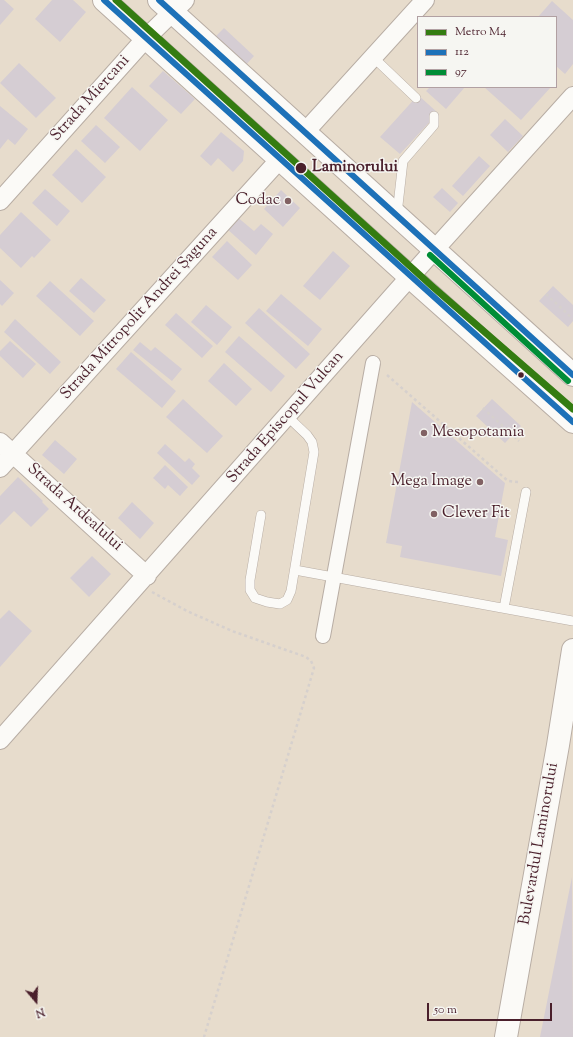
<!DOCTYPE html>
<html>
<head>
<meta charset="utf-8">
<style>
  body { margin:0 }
  #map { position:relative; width:573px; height:1037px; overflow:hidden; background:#e7dccc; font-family:"Sorts Mill Goudy",serif }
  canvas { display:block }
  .legend { position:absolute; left:417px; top:16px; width:140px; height:72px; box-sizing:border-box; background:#f6f6f2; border:1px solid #b1a0a2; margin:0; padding:5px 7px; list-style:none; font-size:12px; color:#4a1f2b }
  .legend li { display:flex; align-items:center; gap:8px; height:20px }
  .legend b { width:20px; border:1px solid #b1a0a2 }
  .north { position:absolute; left:16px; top:981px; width:40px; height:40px; -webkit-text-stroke:3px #f6f6f2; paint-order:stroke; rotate:161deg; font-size:11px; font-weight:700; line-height:16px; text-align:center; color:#4a1f2b }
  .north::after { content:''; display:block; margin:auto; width:14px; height:18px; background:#4a1f2b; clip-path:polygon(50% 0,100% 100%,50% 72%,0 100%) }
  .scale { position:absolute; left:427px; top:1003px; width:125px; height:18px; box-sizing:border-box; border:2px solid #4a1f2b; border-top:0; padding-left:5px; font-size:12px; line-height:14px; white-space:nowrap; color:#4a1f2b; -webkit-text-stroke:3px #f6f6f2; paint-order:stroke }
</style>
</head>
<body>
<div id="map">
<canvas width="573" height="1037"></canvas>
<ul class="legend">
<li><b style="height:5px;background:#347c11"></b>Metro M4</li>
<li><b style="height:5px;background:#1d71b8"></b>112</li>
<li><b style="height:5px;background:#008d36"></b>97</li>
</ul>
<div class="north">N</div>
<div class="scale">50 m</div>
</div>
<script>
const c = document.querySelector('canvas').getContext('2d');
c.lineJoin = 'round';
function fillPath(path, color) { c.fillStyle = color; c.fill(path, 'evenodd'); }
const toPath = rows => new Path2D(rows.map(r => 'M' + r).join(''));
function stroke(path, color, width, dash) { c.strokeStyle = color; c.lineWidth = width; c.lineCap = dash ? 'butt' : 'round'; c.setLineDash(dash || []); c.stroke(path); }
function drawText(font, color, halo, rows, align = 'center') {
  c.font = font + ' "Sorts Mill Goudy",serif'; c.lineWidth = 3; c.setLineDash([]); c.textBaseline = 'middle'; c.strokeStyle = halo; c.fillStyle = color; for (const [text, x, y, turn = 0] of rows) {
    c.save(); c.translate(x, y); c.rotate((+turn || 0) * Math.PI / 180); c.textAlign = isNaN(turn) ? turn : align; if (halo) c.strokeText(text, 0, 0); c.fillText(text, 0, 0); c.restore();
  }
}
const building = toPath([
  [0,0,4,0,14,9,0,25],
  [52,0,73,0,86,12,60,42,35,19],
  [552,1,573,20,573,64,565,74,556,66,556,17,538,17],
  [224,28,254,56,244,67,214,38],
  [19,63,56,98,36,118,0,83],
  [163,71,195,99,181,114,149,86],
  [132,87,168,120,140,151,104,118],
  [430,87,465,87,446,109,426,91],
  [484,87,551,87,521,120],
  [418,95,438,113,400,154,380,137],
  [0,106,28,129,15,145,8,139,0,149],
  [505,119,523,136,508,152,490,135],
  [96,125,120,147,105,163,81,141],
  [221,132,244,151,243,161,233,172,218,158,211,166,200,156],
  [76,149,106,177,82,203,52,175],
  [479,156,490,166,463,196,452,186],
  [442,188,458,203,450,212,433,197],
  [45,189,70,211,57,226,32,203],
  [281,190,300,208,283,227,264,209],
  [21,212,51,240,34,258,32,256,21,268,0,248,0,235],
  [236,216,254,231,261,224,273,234,256,255,226,228],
  [227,241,252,265,238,280,212,257],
  [333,251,350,266,320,300,303,286],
  [81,278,106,300,94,313,69,291],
  [0,280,14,293,2,306,0,304],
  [50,281,94,321,80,336,36,296],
  [553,286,573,305,573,321,568,327,539,301],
  [281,294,322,329,308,346,266,311],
  [206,305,232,327,217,345,191,322],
  [259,308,310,354,296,369,245,323],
  [176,313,213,346,202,358,165,325],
  [15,319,61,362,50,374,4,332],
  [239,336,285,376,271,392,225,352],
  [10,341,36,364,23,378,0,356,0,351],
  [140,342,151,351,155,347,182,369,172,381,133,350],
  [131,352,176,391,162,408,116,369],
  [224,363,252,389,236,406,208,381],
  [183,399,223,436,207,453,166,417],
  [492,399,521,426,505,443,476,416],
  [412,402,505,483,495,537,508,540,501,576,400,557,402,546,386,543],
  [55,440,77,459,64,474,42,455],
  [165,444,185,462,189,458,195,464,192,468,200,476,192,485,157,453],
  [165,465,188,487,180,496,168,485,165,489,153,478],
  [18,477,43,501,42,502,49,509,31,527,14,511,0,525,0,496],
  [132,502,154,523,140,539,118,518],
  [92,556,111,574,89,597,70,578],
  [9,610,32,631,0,667,0,619],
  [572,877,573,1037,540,1037]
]);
const path = toPath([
  [546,294,573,319],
  [387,375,508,481,518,482],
  [483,408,519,441],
  [152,592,187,611,232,631,306,657,311,661,314,668,204,1037]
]);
const service = toPath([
  [373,57,416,98],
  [397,214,403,161,434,125,434,116],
  [261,515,250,580,250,590,255,598,267,602,280,604,287,600,291,591,314,452,312,442,307,435,287,416],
  [295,570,573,621],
  [504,608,526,492]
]);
const pedestrian = toPath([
  [323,636,373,363]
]);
const minor = toPath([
  [305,132,425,0],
  [0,201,146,38,185,0],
  [0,442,147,576],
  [0,468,280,159],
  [0,740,399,289,573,96]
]);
const tertiary = toPath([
  [506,1037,558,745,573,650]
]);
const primary = toPath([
  [104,0,410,277,573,422],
  [159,0,573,375]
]);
const bus1 = toPath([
  [104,0,573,422],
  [159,0,573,375]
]);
const bus2 = toPath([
  [430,255,568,381]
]);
const metro1 = toPath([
  [116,0,433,287,573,409]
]);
const markers = [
  [301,168,6,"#4a1f2b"],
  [288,201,4,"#816163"],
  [521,375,3.5,"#4a1f2b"],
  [424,433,4,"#816163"],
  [480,482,4,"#816163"],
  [434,514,4,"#816163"]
];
const streetNames = [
  ["Strada Miercani",91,99,-48],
  ["Strada Mitropolit Andrei Șaguna",140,314,-48],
  ["Strada Episcopul Vulcan",286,418,-49],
  ["Strada Ardealului",74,508,42],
  ["Bulevardul Laminorului",540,844,-80]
];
const stopNames = [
  ["Laminorului",312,168]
];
const poiNames = [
  ["Codac",280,201],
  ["Mesopotamia",432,433,"left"],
  ["Mega Image",472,482],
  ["Clever Fit",442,514,"left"]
];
fillPath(building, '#d5cdd3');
stroke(service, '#b8ada4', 10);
stroke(pedestrian, '#b8ada4', 16);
stroke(minor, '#b8ada4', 20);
stroke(tertiary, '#b8ada4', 24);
stroke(primary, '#b8ada4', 24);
stroke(path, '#d6d0cd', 2.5, [3, 3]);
stroke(service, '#fbfaf7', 9);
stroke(pedestrian, '#fbfaf7', 14);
stroke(minor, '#fbfaf7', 18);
stroke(tertiary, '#fbfaf7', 22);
stroke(primary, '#fbfaf7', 22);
stroke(bus1, '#1d71b8', 6);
stroke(bus2, '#008d36', 6);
stroke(metro1, '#347c11', 7);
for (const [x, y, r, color] of markers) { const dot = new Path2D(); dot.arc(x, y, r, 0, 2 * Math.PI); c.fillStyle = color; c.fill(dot); stroke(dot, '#f6f6f2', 1.5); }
drawText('16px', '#4a1f2b', '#f6f6f2', streetNames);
drawText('bold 16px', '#4a1f2b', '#f6f6f2', stopNames, 'left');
drawText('16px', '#4a1f2b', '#f6f6f2', poiNames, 'right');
</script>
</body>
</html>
